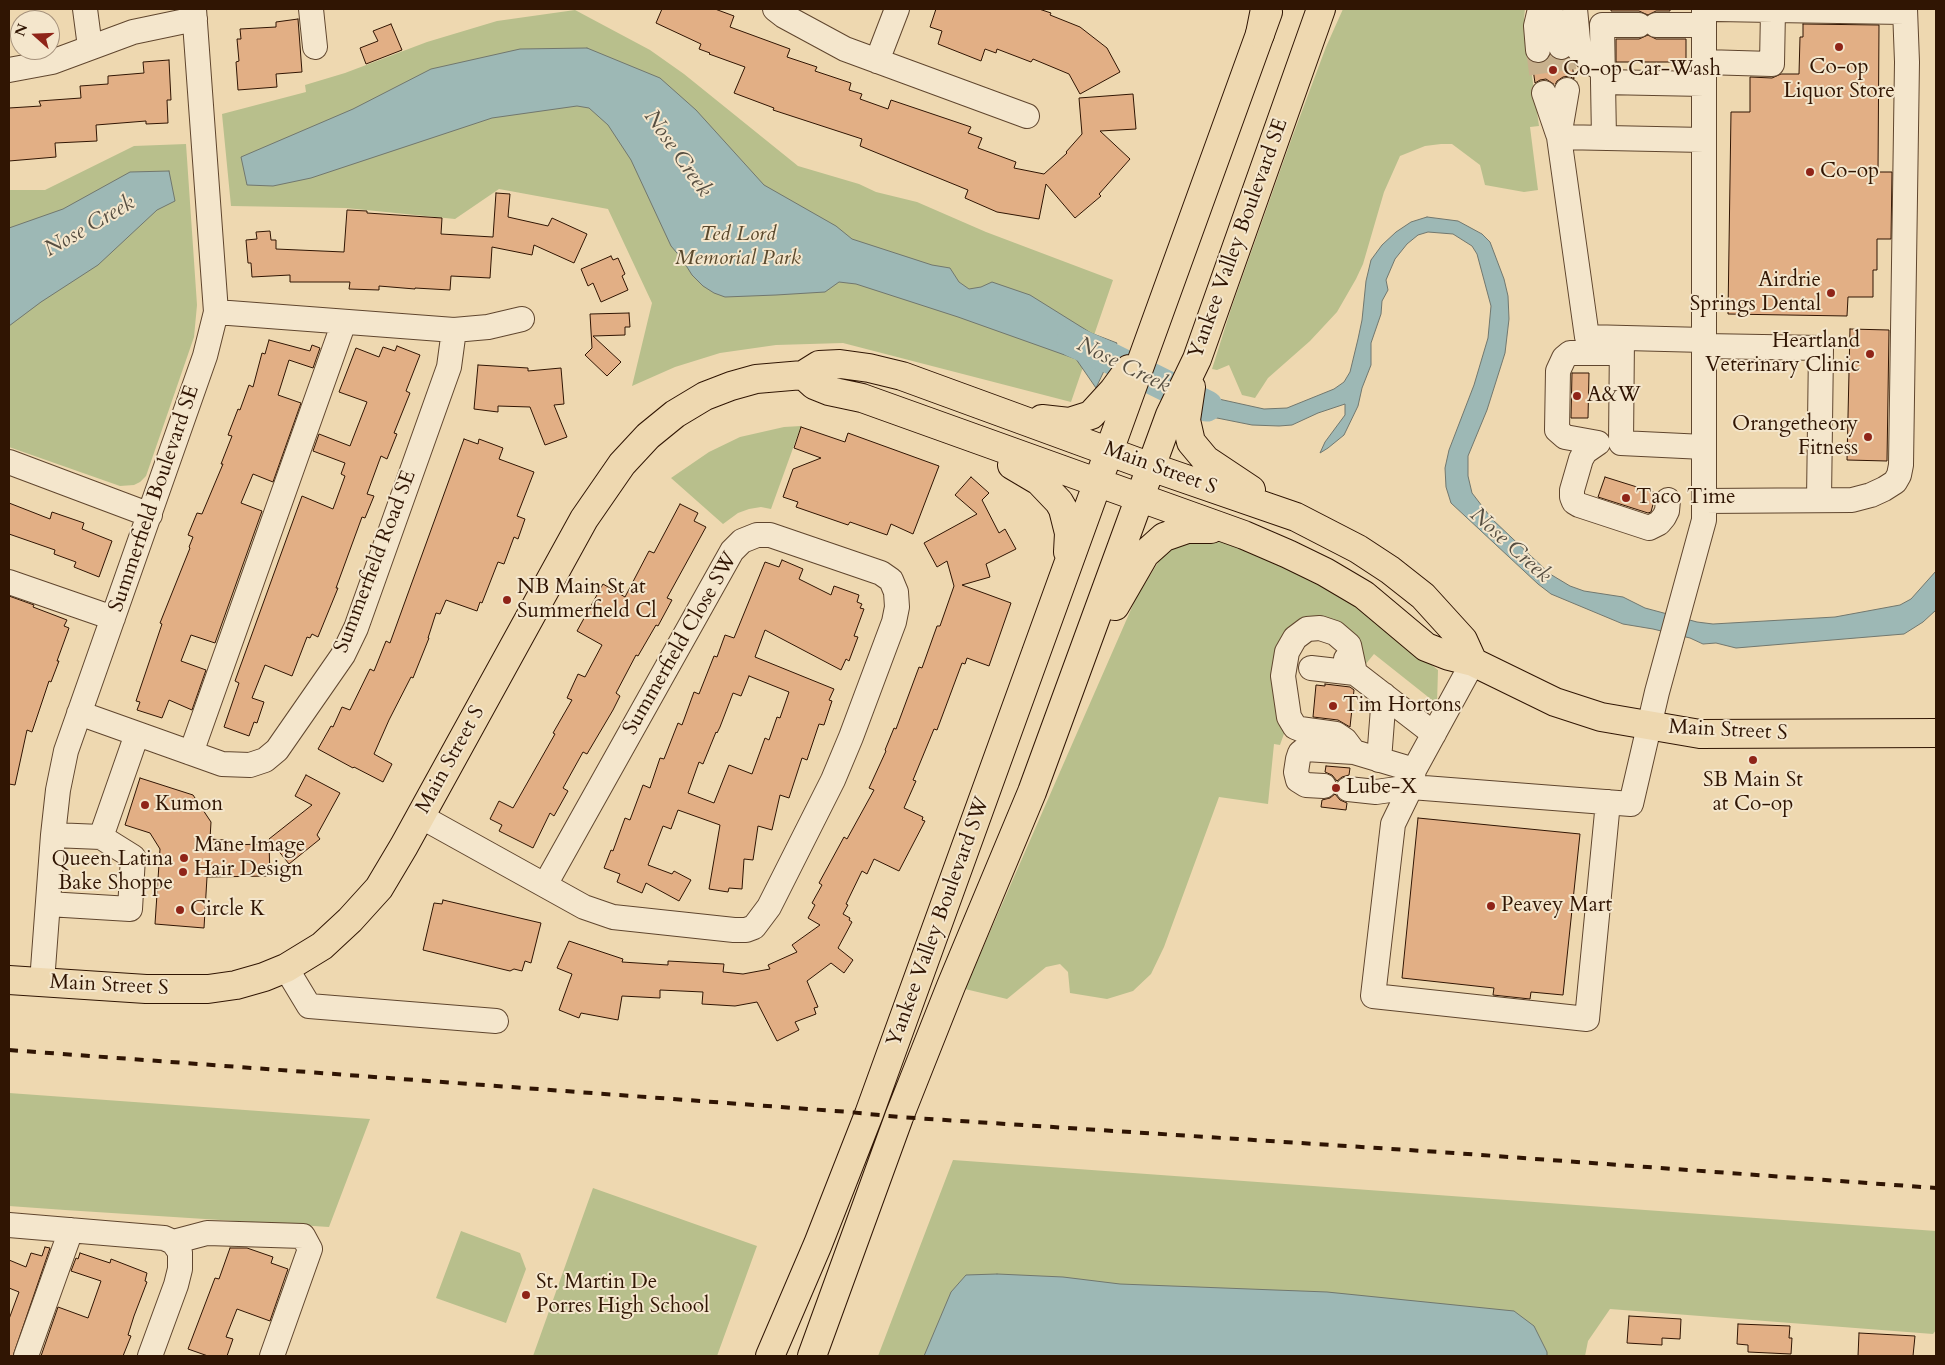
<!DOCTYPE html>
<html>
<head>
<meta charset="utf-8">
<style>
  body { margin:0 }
  #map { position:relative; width:1945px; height:1365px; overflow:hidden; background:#eed8b0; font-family:Cardo,serif }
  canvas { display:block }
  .frame { position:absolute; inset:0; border:10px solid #301503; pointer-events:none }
  .north { position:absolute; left:10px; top:10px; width:50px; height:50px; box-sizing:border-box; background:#f4e6cc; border:1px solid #a6927c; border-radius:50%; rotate:290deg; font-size:14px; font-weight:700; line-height:20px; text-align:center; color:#301503 }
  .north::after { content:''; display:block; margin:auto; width:18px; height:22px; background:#8f2418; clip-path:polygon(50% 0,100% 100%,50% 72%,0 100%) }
</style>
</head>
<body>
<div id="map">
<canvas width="1945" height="1365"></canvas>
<div class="frame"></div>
<div class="north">N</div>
</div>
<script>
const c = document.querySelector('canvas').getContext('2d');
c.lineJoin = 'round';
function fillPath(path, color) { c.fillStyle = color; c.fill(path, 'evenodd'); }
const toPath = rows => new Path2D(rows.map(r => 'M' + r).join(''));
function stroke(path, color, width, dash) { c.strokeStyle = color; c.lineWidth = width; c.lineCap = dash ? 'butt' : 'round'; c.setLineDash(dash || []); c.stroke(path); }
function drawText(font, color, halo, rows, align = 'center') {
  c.font = font + ' Cardo,serif'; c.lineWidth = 4; c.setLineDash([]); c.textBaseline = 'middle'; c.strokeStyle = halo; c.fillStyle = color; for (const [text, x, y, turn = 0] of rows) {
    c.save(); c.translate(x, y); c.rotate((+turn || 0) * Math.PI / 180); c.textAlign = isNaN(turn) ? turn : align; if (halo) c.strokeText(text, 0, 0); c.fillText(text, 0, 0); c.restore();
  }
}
const green = toPath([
  [1343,9,1525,9,1524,18,1539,126,1530,127,1538,190,1524,192,1485,185,1480,165,1452,144,1441,144,1425,146,1400,156,1384,192,1363,264,1356,279,1337,312,1310,341,1268,378,1255,398,1242,395,1229,365,1217,370,1212,369,1231,309,1290,143,1326,47],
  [575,10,650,50,684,74,798,166,859,184,876,192,917,202,986,232,1113,280,1071,402,843,343,776,345,720,353,675,367,632,386,652,303,608,209,499,189,455,219,346,208,231,206,222,114,306,92,305,85,345,73,427,42,497,21],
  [186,144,197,305,194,337,146,476,140,482,134,485,120,486,9,447,9,190,45,190,134,146],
  [801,426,771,509,761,507,749,509,738,513,723,524,671,478,709,452,740,437,784,427],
  [1215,540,1241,548,1304,573,1352,602,1438,670,1437,704,1374,654,1365,665,1300,624,1286,728,1280,745,1274,744,1268,804,1219,797,1164,947,1151,974,1133,991,1107,999,1070,993,1068,972,1060,964,1046,967,1007,999,965,989,1136,598,1159,561,1176,545,1183,541],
  [9,1093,370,1119,329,1227,65,1210,9,1206],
  [953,1160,1936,1231,1936,1330,1933,1334,1610,1309,1588,1341,1585,1356,878,1356],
  [593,1188,757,1246,717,1356,533,1356],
  [461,1231,520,1253,526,1269,506,1323,436,1298]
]);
const water = toPath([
  [587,48,660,78,696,110,764,185,836,226,852,239,932,265,950,268,959,282,969,289,981,287,992,282,1030,295,1091,333,1117,343,1096,388,1076,359,958,317,856,284,839,282,825,292,776,295,725,297,714,293,703,286,692,275,682,259,671,246,631,160,608,125,589,108,577,106,492,118,311,178,273,186,247,185,241,157,353,109,431,69,520,49,587,48],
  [169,171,175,201,157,210,98,265,41,302,9,326,9,228,63,209,130,172,169,171],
  [1427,217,1458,221,1482,234,1490,242,1504,279,1508,296,1509,319,1505,353,1487,410,1468,456,1468,476,1472,493,1492,519,1550,574,1570,586,1584,591,1623,597,1645,608,1697,622,1713,624,1835,617,1900,605,1911,599,1936,571,1936,610,1923,622,1904,634,1736,648,1716,643,1703,644,1690,638,1653,629,1623,624,1551,594,1538,584,1451,503,1446,487,1445,468,1449,450,1474,385,1488,338,1491,306,1477,254,1472,246,1453,234,1428,232,1418,235,1407,244,1395,259,1386,280,1388,290,1382,301,1381,314,1371,343,1371,365,1362,388,1358,406,1344,435,1328,448,1320,453,1325,442,1345,415,1345,404,1318,413,1292,425,1279,426,1252,425,1202,415,1205,396,1264,409,1287,408,1334,389,1344,382,1350,372,1358,339,1362,320,1366,281,1371,260,1382,245,1396,232,1411,222,1427,217],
  [997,1274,1063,1277,1120,1284,1327,1292,1514,1311,1534,1326,1547,1352,1547,1356,924,1356,951,1292,966,1275,997,1274]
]);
const river = toPath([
  [1072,341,1110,358,1207,406]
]);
const building = toPath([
  [662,9,715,9,734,16,730,27,790,49,787,57,817,67,815,71,851,83,849,90,862,94,860,99,888,109,891,100,971,127,968,133,982,138,978,148,1016,162,1014,168,1044,174,1067,153,1066,152,1082,134,1079,98,1133,94,1136,129,1100,131,1130,159,1099,194,1101,196,1075,218,1046,184,1039,219,997,212,965,198,968,190,860,146,862,139,773,110,774,108,734,93,745,67,709,54,710,53,699,49,701,44,656,23,662,9],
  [936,9,1039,9,1051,13,1050,15,1080,27,1107,48,1120,72,1080,94,1069,74,1033,59,1031,62,997,49,996,53,985,49,981,61,938,44,942,31,930,27,936,9],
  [1611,9,1670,9,1670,11,1656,11,1648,15,1639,11,1611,11,1611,9],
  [298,19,302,72,276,74,277,87,238,90,236,62,239,61,237,39,241,39,240,29,276,27,276,22,298,19],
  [391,24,402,50,366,64,360,48,378,41,373,31,391,24],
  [1803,24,1879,25,1878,172,1892,172,1891,239,1877,239,1877,270,1873,270,1873,297,1848,297,1847,316,1728,314,1731,112,1750,112,1750,77,1772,78,1781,74,1799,74,1800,37,1803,37,1803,24],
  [1648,35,1656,39,1686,39,1686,62,1616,62,1616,39,1639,39,1648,35],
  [1550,56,1562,61,1569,58,1572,62,1574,79,1569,76,1563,77,1557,81,1555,85,1546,79,1540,80,1535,83,1532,62,1540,64,1545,62,1550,56],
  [169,60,171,100,167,100,168,123,146,124,146,121,96,125,97,141,55,143,56,157,9,161,9,108,41,106,39,101,81,98,80,86,108,84,108,76,144,73,143,62,169,60],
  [496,193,510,194,508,217,548,226,552,218,587,234,574,263,534,245,532,255,492,247,490,278,451,276,450,290,415,288,415,289,379,286,379,290,349,289,350,282,290,282,290,275,252,277,251,263,248,263,246,240,257,239,256,232,270,231,271,240,276,240,276,249,344,252,347,210,367,211,367,213,442,218,441,234,493,237,496,193],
  [611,256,613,260,618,258,625,274,622,276,628,290,601,302,593,283,588,286,581,269,611,256],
  [629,313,630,327,625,327,625,335,593,336,621,362,607,376,585,355,592,348,590,314,629,313],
  [1850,329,1889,330,1887,461,1847,460,1850,329],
  [269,340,310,351,312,345,320,348,313,368,289,360,278,395,301,403,273,482,253,474,241,503,262,511,215,643,191,635,181,661,206,670,192,710,169,700,162,718,137,710,140,702,136,701,162,624,160,623,190,548,189,547,193,537,188,535,197,513,202,514,223,464,221,464,232,436,228,435,238,409,240,410,249,385,253,387,262,353,265,354,269,340],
  [397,346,420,355,406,391,410,393,394,433,397,434,387,459,381,456,367,494,374,496,365,518,362,517,336,588,338,588,318,637,312,634,310,638,307,637,292,676,265,665,252,698,264,702,257,723,254,722,249,736,224,727,239,683,235,681,302,496,333,509,345,476,341,474,345,463,313,451,319,434,350,446,367,402,339,392,356,348,379,357,383,347,395,351,397,346],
  [478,365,528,368,528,371,561,368,564,404,554,405,567,437,545,445,530,407,498,406,498,412,474,409,478,365],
  [1572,373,1589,373,1588,418,1571,418,1572,373],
  [801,427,845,442,848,433,939,466,913,534,891,524,887,535,850,522,848,525,796,507,798,502,783,497,793,469,821,458,794,448,801,427],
  [464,439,478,444,479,439,503,448,499,459,534,472,517,516,525,519,518,539,514,537,504,564,498,562,482,603,480,602,477,611,446,600,440,614,436,613,428,638,429,638,413,678,411,677,389,720,374,754,392,764,383,782,354,767,353,768,318,749,331,726,333,727,342,707,350,710,370,669,374,671,386,641,390,643,464,439],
  [971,477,989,493,982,500,999,533,1005,529,1016,549,986,564,990,577,962,585,1011,603,989,666,967,658,965,664,962,663,937,730,934,729,913,780,916,781,904,808,923,817,922,820,925,821,899,871,874,859,867,874,862,871,846,904,848,905,843,914,850,918,849,920,852,922,838,948,853,960,844,973,831,963,807,981,818,1007,814,1008,816,1014,795,1022,799,1030,777,1041,757,1002,735,1006,702,1004,703,992,660,990,660,998,622,996,618,1020,581,1013,579,1018,559,1010,572,974,557,968,569,941,623,959,622,962,668,965,668,961,724,964,723,972,743,974,770,969,768,965,797,952,792,945,820,925,808,918,815,905,812,903,822,885,819,883,844,837,847,839,874,790,869,788,886,751,885,750,894,728,896,729,919,667,922,668,937,626,940,626,954,586,947,561,937,567,924,543,977,514,955,495,971,477],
  [1605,477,1656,493,1651,512,1648,513,1598,497,1605,477],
  [9,503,50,519,52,512,84,523,82,529,112,541,99,577,74,567,76,562,54,554,55,550,9,534,9,503],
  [680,504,698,513,694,521,706,527,667,598,672,600,658,626,656,625,638,656,636,655,616,693,620,696,613,710,587,754,583,752,563,788,568,791,554,816,550,813,533,848,499,831,502,825,490,819,499,801,513,808,555,734,553,733,572,700,567,698,578,674,585,677,602,645,577,631,603,584,625,597,649,551,654,553,680,504],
  [782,560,803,569,799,579,831,595,834,586,859,595,857,602,862,604,860,608,864,609,854,636,858,637,849,661,846,659,841,670,765,630,755,657,834,689,829,700,832,701,824,725,819,724,807,760,802,758,789,798,780,795,772,830,758,826,753,860,744,859,742,889,729,888,728,892,709,889,720,825,678,810,671,829,663,826,648,865,672,874,674,871,691,880,679,901,646,883,642,893,617,882,620,874,604,868,611,850,613,851,625,818,630,820,643,785,650,788,660,758,664,759,678,723,682,725,694,692,699,694,714,656,717,657,725,635,734,638,765,562,779,567,782,560],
  [749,676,789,692,780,718,777,717,769,740,765,738,752,774,729,765,714,803,688,793,699,762,703,764,716,732,717,733,720,727,733,693,741,696,749,676],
  [9,596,34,605,33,607,67,620,64,626,69,628,57,661,59,661,51,682,49,681,32,732,27,730,15,785,9,784,9,596],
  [1325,684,1350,687,1354,690,1350,727,1338,720,1313,717,1316,685,1325,686,1325,684],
  [1326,766,1350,768,1349,775,1342,777,1337,781,1332,775,1325,772,1326,766],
  [306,775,340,793,317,835,320,839,289,864,269,839,312,805,295,796,306,775],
  [140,778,193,795,211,822,210,839,224,840,224,845,269,844,270,876,207,877,204,928,155,924,160,849,150,833,125,825,140,778],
  [1335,794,1340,800,1347,803,1346,810,1321,807,1322,800,1330,798,1335,794],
  [1418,818,1580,834,1563,995,1531,992,1530,999,1493,995,1494,988,1402,978,1418,818],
  [443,900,541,923,531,963,525,961,522,971,514,969,510,971,423,950,434,903,442,904,443,900],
  [45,1247,50,1248,13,1356,9,1356,9,1319,19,1292,9,1288,9,1260,26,1267,31,1253,42,1256,45,1247],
  [230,1248,247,1248,273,1257,271,1263,288,1269,270,1321,237,1309,226,1337,233,1339,227,1356,208,1356,188,1349,215,1278,219,1279,230,1248],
  [80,1253,110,1263,111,1259,147,1273,145,1281,147,1282,134,1316,128,1335,131,1336,123,1356,41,1356,58,1307,88,1318,101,1281,71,1271,76,1258,78,1259,80,1253],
  [1629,1316,1681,1319,1680,1339,1662,1338,1662,1345,1627,1343,1629,1316],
  [1738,1324,1790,1326,1789,1338,1792,1338,1791,1354,1748,1352,1748,1345,1737,1344,1738,1324],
  [1859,1333,1915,1336,1913,1356,1858,1356,1859,1333]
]);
const minorTunnel = toPath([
  [1561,47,1567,90],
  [1538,50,1544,93]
]);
const minor = toPath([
  [85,9,90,47],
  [311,9,315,47],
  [775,9,784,16,845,49,1027,116],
  [1548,9,1559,27,1561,47],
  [1575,9,1579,50,1591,62,1602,70],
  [1773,10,1905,12],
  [1639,25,1602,25,1603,82,1704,84],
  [1656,25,1704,25],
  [1538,50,1536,26,1540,9],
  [877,61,897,9],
  [1704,62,1772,64,1773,10,1717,9],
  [9,70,52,62,133,32,195,19],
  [1603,82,1604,138],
  [1544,93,1558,134],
  [1559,137,1567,90],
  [454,330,488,327,522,319],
  [1622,338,1621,443,1704,447],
  [1704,340,1587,337,1559,137,1704,140],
  [1704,346,1821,348,1819,500],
  [1598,443,1585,452,1581,459,1572,490,1572,497,1574,502,1579,505,1649,528,1659,523,1664,517,1667,511,1668,500],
  [1598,443,1565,437,1557,430,1558,371,1564,358,1570,353,1613,353],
  [9,462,150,515],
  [1704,501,1852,500,1871,495,1884,489,1895,482,1899,475,1901,465,1907,62,1905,9],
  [9,582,113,618],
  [1346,659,1355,673,1434,734],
  [1473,662,1414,770,1411,787,1631,804,1657,692,1704,520,1704,9],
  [1311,668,1355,673],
  [79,713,222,764,250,765,265,760,277,750,343,655,356,628,449,367,454,330,216,312],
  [1354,752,1345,740,1336,734,1300,729,1295,727,1289,717,1283,676,1287,652,1295,638,1307,629,1320,628,1335,633,1349,645,1355,673],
  [191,753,344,322],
  [1379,760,1384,695],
  [1324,786,1306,785,1298,780,1296,772,1298,759,1300,753,1305,749,1354,752,1414,770],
  [1411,787,1393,824,1373,996,1587,1019,1608,802],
  [1348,789,1376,792,1411,787],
  [420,816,584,907,613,917,734,930,746,930,754,927,769,907,833,780,851,737,894,622,897,607,896,592,891,580,881,573,770,535,757,535,742,541,732,551,545,885],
  [101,837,137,734],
  [48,904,130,909,133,857,101,837,53,835],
  [286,968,309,1006,496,1021],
  [42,982,53,835,58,790,66,751,205,356,216,312,194,9],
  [9,1225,164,1238,173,1242,180,1252,180,1269,176,1285,150,1356],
  [173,1242,207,1233,303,1236,310,1249,272,1356],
  [26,1356,71,1230]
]);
const major = toPath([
  [803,375,814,385,829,391,862,398,1244,535,1288,554,1325,572,1364,595,1426,647,1449,656,1473,662,1555,702,1601,717,1700,734,1936,733],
  [1191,387,1186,420,1191,442,1206,460,1251,490],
  [1042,419,1069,422,1091,415,1113,391,1129,369],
  [1012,465,1039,481,1059,502,1063,509,1069,533,1068,552],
  [1115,606,1145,554,1164,537,1187,529,1211,529],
  [9,980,146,989,208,989,236,985,264,977,286,968,322,946,350,920,379,888,404,846,584,519,622,464,648,436,675,414,705,396,731,386,756,379,803,375,819,365,840,364,869,368,902,376,1151,467,1296,517,1358,549,1390,570,1423,596,1463,640,1473,662],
  [770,1356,818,1244,869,1114,1268,12],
  [812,1356,899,1117,951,986,1032,792,1170,415,1197,359,1321,9]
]);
const highway = toPath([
  [1260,34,1265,9]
]);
const rail = toPath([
  [9,1050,849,1112,899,1117,1454,1153,1936,1188]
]);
const markers = [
  [1839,47,5,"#8f2418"],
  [1553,70,5,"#8f2418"],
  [1810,172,5,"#8f2418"],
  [1831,293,5,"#8f2418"],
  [1870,354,5,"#8f2418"],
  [1577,396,5,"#8f2418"],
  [1868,437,5,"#8f2418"],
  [1626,498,5,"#8f2418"],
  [507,600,5,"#8f2418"],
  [1333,706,5,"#8f2418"],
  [1753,760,5,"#8f2418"],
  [1336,788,5,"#8f2418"],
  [145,805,5,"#8f2418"],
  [184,858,5,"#8f2418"],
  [183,872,5,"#8f2418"],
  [1491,906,5,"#8f2418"],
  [180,910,5,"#8f2418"],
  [526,1295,5,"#8f2418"]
];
const poiNames = [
  ["Co-op",1839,68,"center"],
  ["Liquor Store",1839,92,"center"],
  ["Co-op Car-Wash",1563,70],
  ["Co-op",1820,172],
  ["Airdrie",1821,281,"right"],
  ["Springs Dental",1821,305,"right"],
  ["Heartland",1860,342,"right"],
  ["Veterinary Clinic",1860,366,"right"],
  ["A&W",1587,396],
  ["Orangetheory",1858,425,"right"],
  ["Fitness",1858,449,"right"],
  ["Taco Time",1636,498],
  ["NB Main St at",517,588],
  ["Summerfield Cl",517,612],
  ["Tim Hortons",1343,706],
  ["SB Main St",1753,781,"center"],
  ["at Co-op",1753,805,"center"],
  ["Lube-X",1346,788],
  ["Kumon",155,805],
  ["Mane Image",194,846],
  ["Hair Design",194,870],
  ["Queen Latina",173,860,"right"],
  ["Bake Shoppe",173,884,"right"],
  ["Peavey Mart",1501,906],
  ["Circle K",190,910],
  ["St. Martin De",536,1283],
  ["Porres High School",536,1307]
];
const parkNames = [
  ["Ted Lord",738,235],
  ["Memorial Park",738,259]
];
const streetNames = [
  ["Yankee Valley Boulevard SE",1239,239,-70],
  ["Main Street S",1160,469,20],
  ["Summerfield Boulevard SE",155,499,-71],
  ["Summerfield Road SE",376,562,-69],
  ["Summerfield Close SW",681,644,-60],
  ["Main Street S",1728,731,3],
  ["Main Street S",451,760,-61],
  ["Yankee Valley Boulevard SW",939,922,-70],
  ["Main Street S",109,986,3]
];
const waterNames = [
  ["Nose Creek",677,154,55],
  ["Nose Creek",90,227,-30],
  ["Nose Creek",1123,366,26],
  ["Nose Creek",1510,546,42]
];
fillPath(green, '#b8bf8c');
fillPath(water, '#9db8b5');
stroke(water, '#71776e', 1);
stroke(river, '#9db8b5', 31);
fillPath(building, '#e2af85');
stroke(building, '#301503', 1);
stroke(minorTunnel, '#c8b18d', 24, [24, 12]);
stroke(minor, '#60462e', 26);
stroke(major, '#301503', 30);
stroke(highway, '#301503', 30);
stroke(minor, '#f4e6cc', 24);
stroke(major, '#eed8b0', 28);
stroke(highway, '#eed8b0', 28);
stroke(rail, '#301503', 4, [9, 9]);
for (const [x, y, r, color] of markers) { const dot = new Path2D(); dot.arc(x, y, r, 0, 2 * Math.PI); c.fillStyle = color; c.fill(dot); stroke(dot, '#f4e6cc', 2); }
drawText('21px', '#301503', '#f4e6cc', poiNames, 'left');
drawText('italic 21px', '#59482c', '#f4e6cc', parkNames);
drawText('21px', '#301503', '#f4e6cc', streetNames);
drawText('italic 22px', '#564e41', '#f4e6cc', waterNames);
</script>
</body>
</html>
